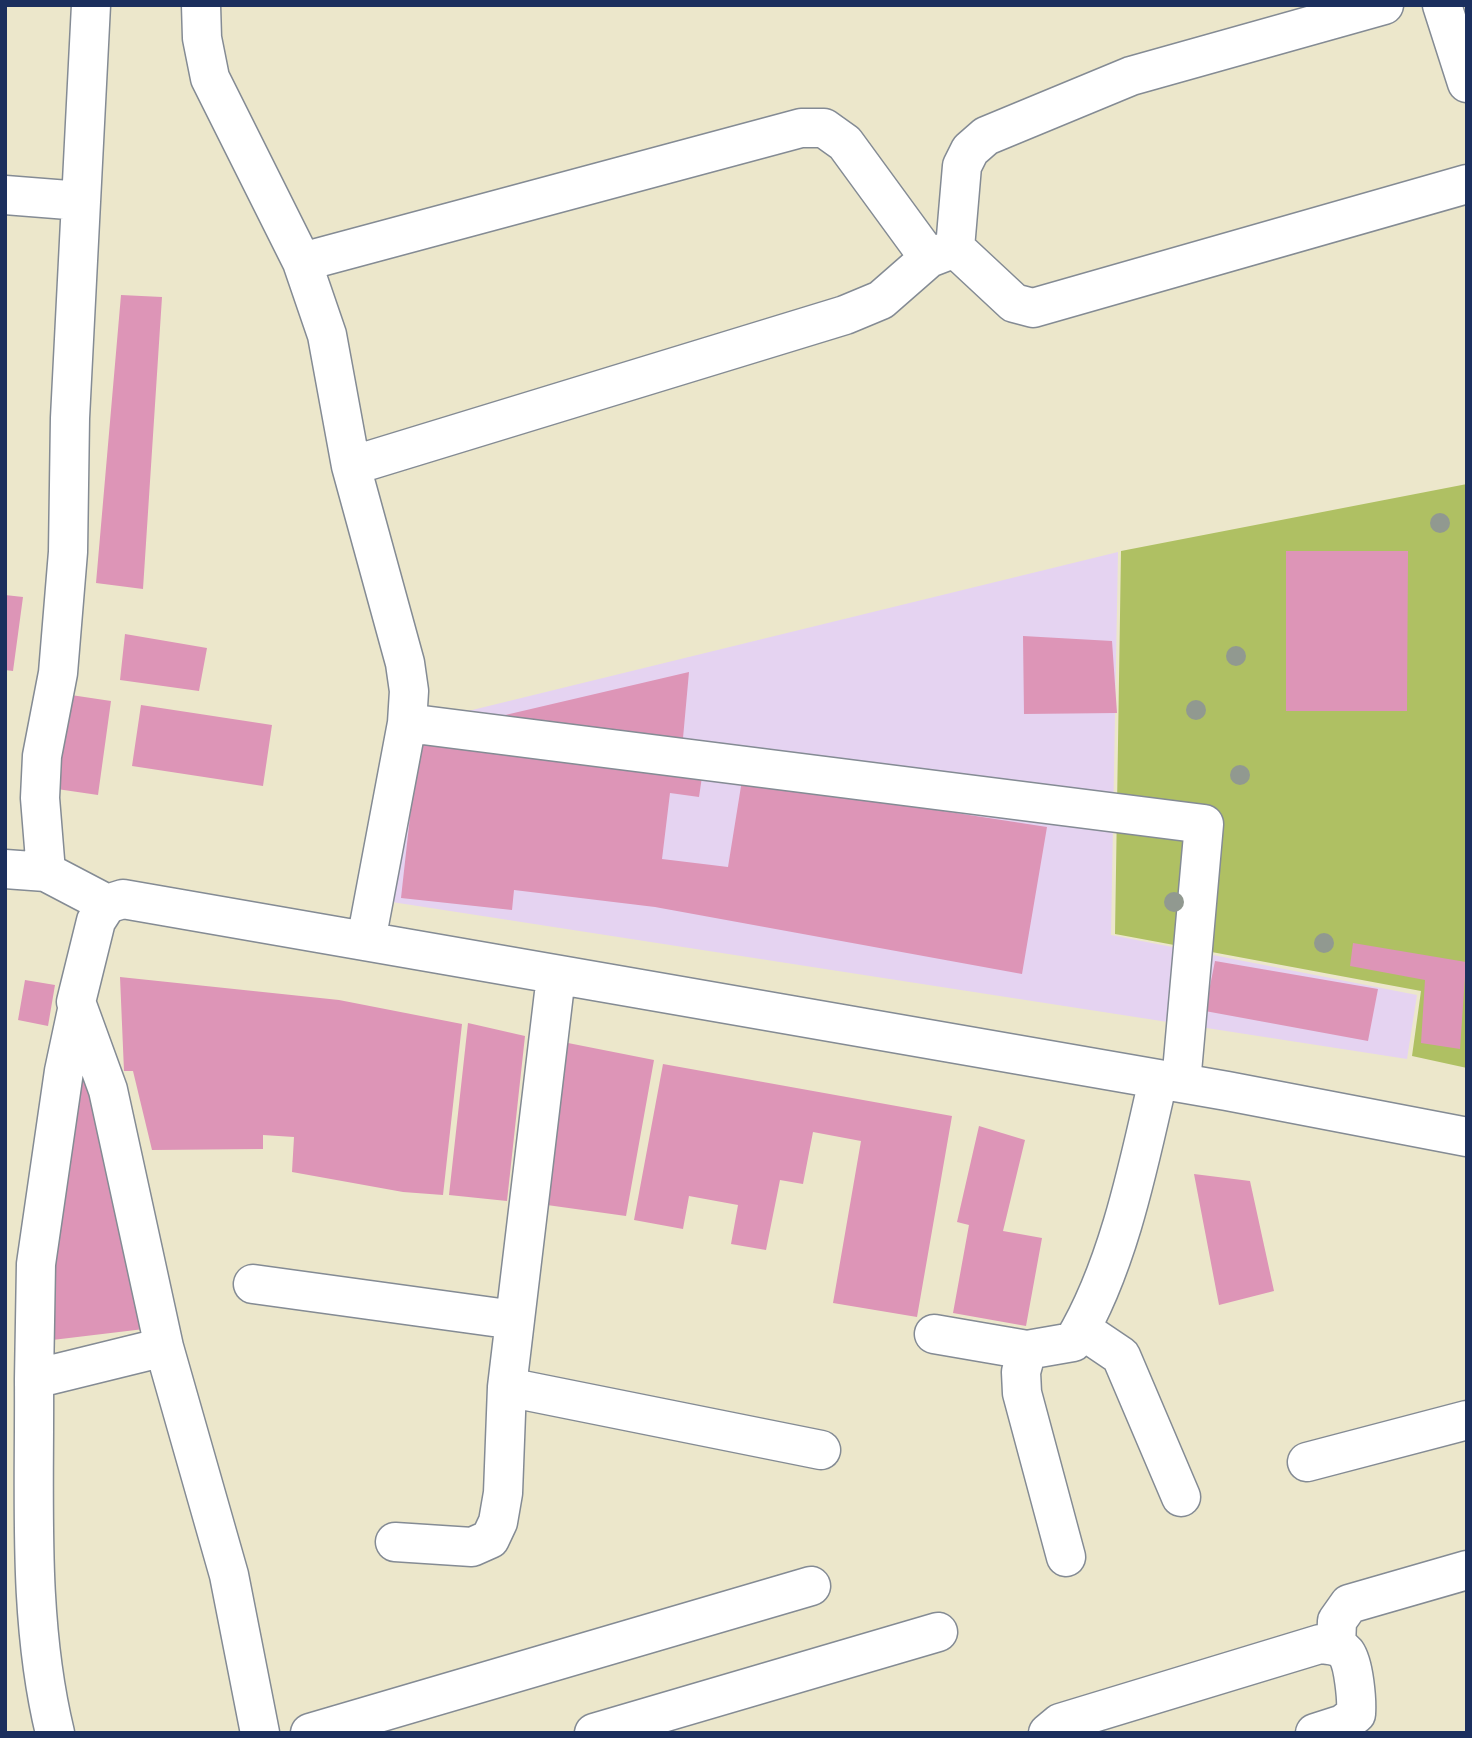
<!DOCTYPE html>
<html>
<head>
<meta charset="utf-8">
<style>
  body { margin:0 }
  #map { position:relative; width:1472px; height:1738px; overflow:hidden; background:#ece7cb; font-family:"Playpen Sans",sans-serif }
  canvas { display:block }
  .frame { position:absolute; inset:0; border:7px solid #1b2f5e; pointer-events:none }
</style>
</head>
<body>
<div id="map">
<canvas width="1472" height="1738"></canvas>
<div class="frame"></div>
</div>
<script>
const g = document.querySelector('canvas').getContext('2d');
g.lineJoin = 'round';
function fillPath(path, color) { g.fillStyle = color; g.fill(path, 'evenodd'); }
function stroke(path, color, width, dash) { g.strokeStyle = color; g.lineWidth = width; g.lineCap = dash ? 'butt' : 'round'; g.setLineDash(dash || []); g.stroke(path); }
fillPath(new Path2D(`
  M1118 552 1111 935 1417 995 1407 1059 392 902 415 724Z`), '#e5d3f1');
fillPath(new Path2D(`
  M1467 484V1068L1412 1056 1421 991 1115 934 1121 551Z`), '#afc063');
fillPath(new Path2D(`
  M121 295 162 297 143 589 96 583Z
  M1286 551H1408L1407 711H1286Z
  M5 595 23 597 13 671 5 670Z
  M125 634 207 648 199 691 120 680Z
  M1023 636 1112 641 1117 713 1024 714Z
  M689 672 683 738 503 721 501 716Z
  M71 695 111 701 98 795 57 789Z
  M141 705 272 725 263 786 132 766Z
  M419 735 703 770 699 797 670 793 662 859 728 867 742 780 1047 827 1022 974 655 907 514 890 512 910 401 898Z
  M1353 943 1466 962 1460 1049 1421 1043 1425 980 1350 966Z
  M1215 961 1378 989 1368 1041 1205 1011Z
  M120 977 339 1000 462 1024 443 1195 403 1192 292 1172 294 1137 263 1135V1149L152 1150 133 1071H124Z
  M25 980 55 985 48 1026 18 1020Z
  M468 1023 525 1036 507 1201 449 1195Z
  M568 1043 654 1060 626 1216 547 1205Z
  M663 1064 952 1116 917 1317 833 1303 861 1141 813 1132 803 1184 780 1180 766 1250 731 1244 738 1205 689 1196 683 1229 634 1220Z
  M76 1069 92 1089 144 1329 44 1341 52 1245 66 1191Z
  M979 1126 1025 1140 1003 1231 1042 1238 1026 1326 953 1313 969 1225 957 1222Z
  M1194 1174 1250 1181 1274 1291 1219 1305Z`), '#dd95b7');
const minor = new Path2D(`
  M201 5 202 38 210 78 302 262 327 335 351 466 405 663 409 691 407 723 366 941
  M1442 5 1467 83
  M5 195 81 201
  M955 248 962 166 970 150 986 136 1131 76 1384 5
  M302 262 801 128H824L845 143 929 258
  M351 466 845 315 881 300 929 258 955 248 1014 303 1033 308 1467 184
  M407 723 1204 824 1181 1083
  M5 869 46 872 107 904
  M46 872 40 798 42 756 58 673 68 552 70 418 91 5
  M77 1010 64 1071 36 1264 34 1379 164 1347
  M253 1284 515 1320
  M1081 1329 1121 1356 1181 1497
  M934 1334 1027 1350 1073 1342C1118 1268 1139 1164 1158 1080
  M1027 1350 1021 1372 1022 1393 1066 1557
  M34 1379C35 1496 27 1618 55 1733
  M507 1387 821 1450
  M1307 1462 1467 1420
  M395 1542 472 1547 490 1539 498 1522 503 1493 507 1387 556 976
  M1336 1646 1337 1621 1349 1604 1467 1570
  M260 1733 229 1575 164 1347 108 1090 76 1002 96 921 107 904 123 899 1227 1091 1467 1137
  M310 1733 811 1586
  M594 1733 938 1632
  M1048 1733 1060 1723 1320 1644C1329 1645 1339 1645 1346 1653 1354 1664 1357 1700 1356 1714L1343 1724 1315 1733`);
stroke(minor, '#848b94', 41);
stroke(minor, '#fff', 38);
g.fillStyle = '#919990';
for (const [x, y] of [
  [1440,523],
  [1236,656],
  [1196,710],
  [1240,775],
  [1174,902],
  [1324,943]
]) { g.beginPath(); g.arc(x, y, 10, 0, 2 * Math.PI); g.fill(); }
</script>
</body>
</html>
